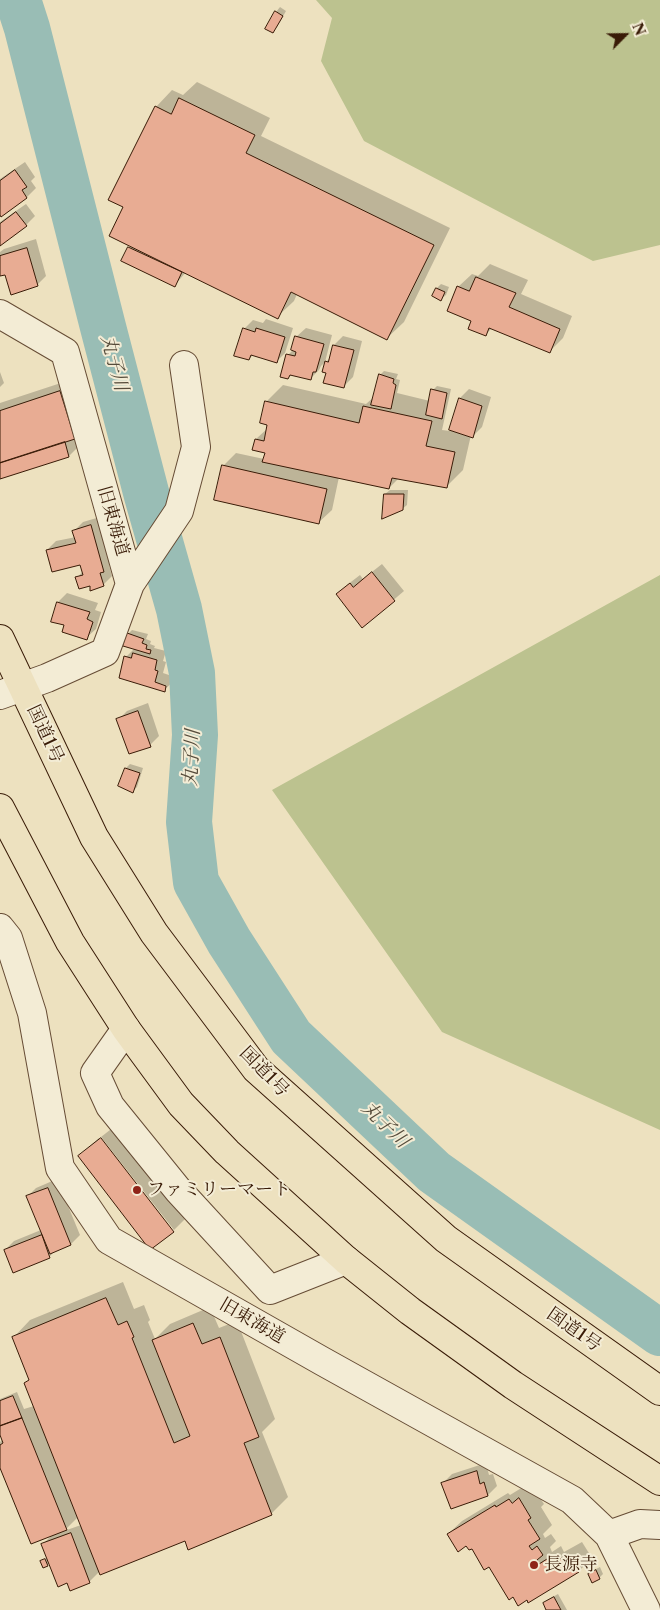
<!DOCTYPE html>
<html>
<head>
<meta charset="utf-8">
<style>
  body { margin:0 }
  #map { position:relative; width:660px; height:1610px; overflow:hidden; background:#ede1bf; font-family:"Libre Caslon Text",serif }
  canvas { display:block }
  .north { position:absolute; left:600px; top:10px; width:50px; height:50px; -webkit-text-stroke:4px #f3ecd5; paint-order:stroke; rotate:67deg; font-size:14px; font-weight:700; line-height:20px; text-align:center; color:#391b07 }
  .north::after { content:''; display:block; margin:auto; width:18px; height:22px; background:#391b07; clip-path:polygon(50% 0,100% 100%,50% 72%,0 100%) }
</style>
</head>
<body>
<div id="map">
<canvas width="660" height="1610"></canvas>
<div class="north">N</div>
</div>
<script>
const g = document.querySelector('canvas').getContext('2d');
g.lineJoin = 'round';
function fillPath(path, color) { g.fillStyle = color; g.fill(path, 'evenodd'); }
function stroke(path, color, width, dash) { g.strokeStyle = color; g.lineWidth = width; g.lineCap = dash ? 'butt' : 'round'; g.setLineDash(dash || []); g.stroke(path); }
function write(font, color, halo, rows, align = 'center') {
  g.font = font + ' "Libre Caslon Text","Noto Serif JP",serif'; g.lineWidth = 4; g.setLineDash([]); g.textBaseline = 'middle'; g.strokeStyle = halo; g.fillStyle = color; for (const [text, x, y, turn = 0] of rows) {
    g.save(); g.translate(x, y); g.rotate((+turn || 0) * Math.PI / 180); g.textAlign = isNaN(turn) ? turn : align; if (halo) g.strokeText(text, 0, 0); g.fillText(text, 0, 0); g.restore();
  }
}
fillPath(new Path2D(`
  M316 0H660V245L593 261 364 141 321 61 332 18Z
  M660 575V1130L442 1032 272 790Z`), '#bcc28f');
fillPath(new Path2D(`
  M280 7 286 11 277 27 272 32 276 12Z
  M197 82 270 118 261 136 450 228 404 322 387 338 297 294 294 301 277 317 186 272 175 285 123 261 131 246 125 206 156 107 172 90 183 95Z
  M25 162 35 177 31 181 36 188 27 197 2 216 0 213V179Z
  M26 204 35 216 26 225 0 245V222Z
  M36 239 46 276 37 285 6 273 0 275V252L4 249Z
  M490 264 528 280 521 294 572 316 563 338 550 351 492 328 485 335 473 320 458 287 472 274 478 276Z
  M441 284 449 287 446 295 441 299 434 296 437 288Z
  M266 319 293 328 285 353 276 362 254 354 249 359 244 329 253 320 263 323Z
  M306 328 332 335 325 362 321 366 319 370 310 379 292 374 288 378V355L293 350 296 337Z
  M343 336 362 341 353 377 344 386 328 372 326 362 331 357 334 345Z
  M384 371 398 374 396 379 400 380 397 393 430 401 433 390 437 386 451 389 442 430 450 431 460 398 469 389 491 397 482 427 473 436 471 435 463 470 446 487 399 478 389 488 339 477 332 510 318 523 223 466 236 453 264 459 266 452 256 439 268 428 269 424 262 422 267 401 283 385 366 404 375 396 380 375Z
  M0 372 4 383 0 387Z
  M73 379 78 447 69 456 0 478V403Z
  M390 490H408L407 505 402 509 385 494Z
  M100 517 113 562 109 565 112 576 103 585H91L77 578 83 571 81 564 47 550 56 541 76 537 74 531 83 522Z
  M382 564 404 591 363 626 347 585 360 575 363 579Z
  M67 593 98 603 95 610 101 612 96 629 86 638 65 625 52 621 58 602Z
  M132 630 148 634 146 639 151 641 150 644 155 646 154 648 166 651 163 661 166 662 163 673 175 677 174 681 164 690 126 657 135 648 128 634Z
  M148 703 159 736 150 745 118 720 127 711Z
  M130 764 143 768 137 787 133 791 120 786 126 768Z
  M115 1126 186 1218 174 1230 101 1137Z
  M99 1138 172 1231 79 1156Z
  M57 1179 80 1235 71 1244 56 1250 50 1256 14 1271 5 1250 14 1241 41 1230 27 1197 36 1188Z
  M123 1282 134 1309 144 1305 150 1320 148 1322 155 1339 170 1324 210 1307 219 1328 237 1321 275 1419 262 1432 288 1497 271 1514 186 1539 100 1571 89 1582H67L50 1563 47 1565 41 1562 47 1557 43 1544 53 1534 0 1465V1442L3 1439 0 1432V1399L17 1392 24 1409 34 1406 25 1384 30 1379 14 1337 30 1320ZM78 1517 81 1525 64 1531Z
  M486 1463 489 1475 493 1474 497 1486 488 1495 452 1508 443 1483 452 1474Z
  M532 1486 544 1504 541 1507 552 1525 543 1534 545 1538 551 1534 556 1541 550 1547 552 1552 561 1546 564 1552 582 1542 592 1558 579 1571 527 1599 489 1565 472 1547 448 1534 462 1521 508 1493 510 1495 523 1487 525 1490Z
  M600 1567 603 1574 599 1578 589 1574 594 1570Z
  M558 1594 567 1610H548L544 1603 549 1599Z`), '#0003');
stroke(new Path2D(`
  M18 0 27 28 103 327 147 496 179 609 192 673 195 735 189 822 196 882 229 941 291 1037 434 1172 660 1333`), '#99bdb5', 46);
const building = new Path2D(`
  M275 11 283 16 273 33 265 29Z
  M179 98 255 135 246 153 434 245 387 340 291 292 278 319 109 236 123 207 108 200 155 106 171 114Z
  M15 170 27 187 22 190 27 198 1 217 0 215V181Z
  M16 212 27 226 0 246V224Z
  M128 247 182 272 175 287 121 261Z
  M27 248 38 286 11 295 5 275 0 276V256Z
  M476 277 516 293 509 307 560 329 550 353 489 328 486 336 468 329 471 321 447 311 457 286 469 291Z
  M436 288 445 292 441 301 432 296Z
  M243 328 255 332 256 328 285 337 277 363 251 355 249 360 234 356Z
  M295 336 324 344 316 372H313L311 380 290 375 288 379 280 377 286 354 295 356 296 352 291 350Z
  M333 345 354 350 344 388 323 383 326 373 322 372 325 361 328 362Z
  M379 374 394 379 393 383 396 385 391 409 371 405Z
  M431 389 447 393 442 419 426 415Z
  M60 391 75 439 0 463V411Z
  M459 398 482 406 473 438 449 430Z
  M265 401 359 423 363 406 432 421 426 446 455 452 447 488 392 478 389 489 262 462 265 453 252 450 255 439 264 441 267 425 260 423Z
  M65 442 69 457 0 479V463Z
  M222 465 327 489 319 524 214 500Z
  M384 494H404L403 510 382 519Z
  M91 525 104 572 100 573 104 586 90 591V586L79 589 75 577 83 575 80 565 52 572 46 550 76 543 72 531Z
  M372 572 395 601 362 628 336 594 350 583 353 587Z
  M57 602 90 612 87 619 93 622 87 640 62 632 64 625 51 622Z
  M127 633 144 639 142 643 147 645 146 649 151 650 150 654 123 646Z
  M133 653 157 660 155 670 158 671 155 682 166 686 165 692 119 678 124 656 131 658Z
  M138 711 151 747 129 754 116 719Z
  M125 768 140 773 133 793 118 786Z
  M101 1138 174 1232 150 1250 78 1156Z
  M48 1188 71 1245 50 1254 26 1196Z
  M42 1235 50 1258 13 1273 4 1250Z
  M106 1298 118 1325 127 1321 134 1337 132 1338 174 1443 190 1436 152 1340 193 1323 202 1344 220 1337 259 1437 244 1443 272 1515 188 1550 185 1541 100 1575 24 1383 29 1380 12 1337Z
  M13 1396 22 1418 0 1426V1401Z
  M22 1418 67 1530 31 1544 0 1468V1445L3 1443 0 1435V1426Z
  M477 1471 480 1484 484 1482 488 1496 451 1509 441 1483Z
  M519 1498 531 1518 528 1520 540 1539 529 1546 532 1550 537 1546 543 1555 537 1560 539 1564 547 1559 551 1565 568 1554 579 1572 528 1603 527 1600 518 1606 513 1597 509 1600 489 1567 484 1570 472 1549 469 1550 466 1546 458 1552 447 1534 495 1505 496 1507 509 1499 512 1503Z
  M71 1533 90 1583 70 1591 67 1583 58 1587 41 1544Z
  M45 1559 48 1566 43 1568 40 1561Z
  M596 1570 600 1579 592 1583 588 1574Z
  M554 1597 561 1610H546L543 1603Z`);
fillPath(building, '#e8ac93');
stroke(building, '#391b07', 1);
const minor = new Path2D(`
  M0 314 65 352 130 584 105 652 47 678 0 695
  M130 584 179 511 196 447 184 365
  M0 928 8 938 32 1013 60 1168 109 1240 322 1361 572 1500 609 1535 646 1610
  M126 1029 95 1073 110 1106 178 1190 270 1290 346 1260
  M609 1535 640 1524 660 1525`);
const highway = new Path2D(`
  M0 639 94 837 154 933 256 1069 446 1239 660 1391
  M0 808 70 942 126 1029 181 1104 227 1152 346 1260 410 1311 513 1385 660 1481`);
stroke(minor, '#664c35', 30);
stroke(highway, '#391b07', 30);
stroke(minor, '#f3ecd5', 28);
stroke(highway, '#ede1bf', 28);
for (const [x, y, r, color] of [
  [137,1190,5,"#8f2418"],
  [534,1565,5,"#8f2418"]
]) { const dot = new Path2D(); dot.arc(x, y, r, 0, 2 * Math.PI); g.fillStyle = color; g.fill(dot); stroke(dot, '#f3ecd5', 2); }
write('18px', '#391b07', '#f3ecd5', [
  ["旧東海道",113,521,74],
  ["国道1号",45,734,65],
  ["国道1号",264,1072,46],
  ["旧東海道",252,1321,30],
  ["国道1号",574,1330,35]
]);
write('18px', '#391b07', '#f3ecd5', [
  ["ファミリーマート",147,1190],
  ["長源寺",544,1565]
], 'left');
write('italic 19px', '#564c3b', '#f3ecd5', [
  ["丸子川",114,363,75],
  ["丸子川",192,758,-87],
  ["丸子川",385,1125,44]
]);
</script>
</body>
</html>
